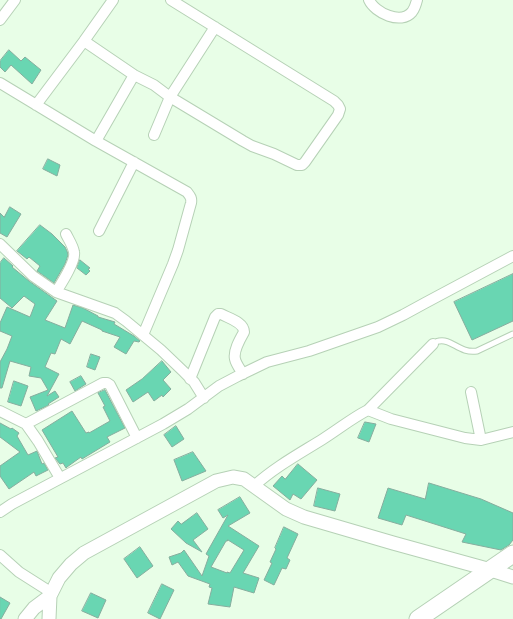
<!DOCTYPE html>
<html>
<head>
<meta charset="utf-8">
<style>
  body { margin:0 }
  canvas { display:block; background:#e8fee7 }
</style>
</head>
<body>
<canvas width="513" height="619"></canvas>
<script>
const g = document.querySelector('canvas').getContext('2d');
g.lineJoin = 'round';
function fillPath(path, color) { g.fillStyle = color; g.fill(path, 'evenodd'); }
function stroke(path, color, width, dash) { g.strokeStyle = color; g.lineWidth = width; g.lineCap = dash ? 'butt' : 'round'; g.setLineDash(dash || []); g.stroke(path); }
const building = new Path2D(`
  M9 50 21 61 25 57 41 70 32 84 11 65 5 72 0 67V61Z
  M48 159 60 165 57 176 43 169Z
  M10 207 21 214 7 237 0 233V213L4 217Z
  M40 225 52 234 65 247 67 251 68 255 65 264 54 283 37 271 40 266 29 257 27 259 17 251Z
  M4 258 13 266 12 267 29 281 57 301 45 320 65 328 73 305 83 308 98 316V317L115 322 114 324 134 336 140 341 139 342 134 341 126 354 114 347 120 337 102 331V330L82 321 70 344 61 339 55 354 51 353 45 367 59 374 47 396 55 391 59 397 48 404 49 405 36 411 30 397 48 390 41 378 29 376 31 367 10 361 2 388H0V362L7 349 12 336 0 331V323L7 307 30 317 35 304 24 296 12 308 0 298V263Z
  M80 260 90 268 88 269 90 271 86 275 77 268Z
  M513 274V321L472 340 454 302Z
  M91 354 100 357 95 370 87 367Z
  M162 361 171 372 163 380 171 389 163 397 162 395 154 401 148 392 133 402 126 390 142 379Z
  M81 376 86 384 75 391 70 382Z
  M14 381 28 386 21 406 8 402Z
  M105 390 125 428 107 437 110 442 82 459 81 457 67 467 66 468 63 463 60 464 55 458 58 457 42 430 72 411 86 433 89 432V433L110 421 103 407 105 406 98 393Z
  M365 422 376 424 369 442 358 438Z
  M0 423 11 429 12 428 19 433 17 436 28 455 37 451 42 464 44 463 48 470 36 476 34 472 9 489 0 476V466L20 452 0 437Z
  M176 426 184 439 172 447 164 435Z
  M193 452 206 471 182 481 174 460Z
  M298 464 317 480 301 499 293 494 290 500 273 486 282 476 285 479Z
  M429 483 481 499 513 513V540L509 545 501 550 462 542 466 534 406 515 402 525 378 518 388 488 425 499Z
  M318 488 340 494 335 511 314 506Z
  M240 497 250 513 228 526 259 546 243 573 259 578 254 593 234 587 230 607 208 604 212 588 209 587 210 584 188 576 178 562 172 565 169 557 181 553 184 550 202 576 209 556 206 554 228 515 223 518 218 510ZM228 540 244 550 230 573 227 572V573L211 567 226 541H227Z
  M197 513 208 529 193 540 202 552 186 543 171 529 178 521 181 524Z
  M284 527 298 534 287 558 290 560 286 569 282 568 274 585 264 580 272 563 270 562 276 549 275 548Z
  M140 547 153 566 137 578 124 559Z
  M162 584 174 590 160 619 148 613Z
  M91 593 106 600 98 618 82 611Z
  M0 597 10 603 1 619H0Z`);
fillPath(building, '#69d6b2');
stroke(building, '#86ad9e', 1);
const service = new Path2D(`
  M433 344C435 343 437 341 439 341 451 338 460 354 477 351L513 334`);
const minor = new Path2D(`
  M369 0C375 13 401 25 412 12 415 8 416 4 417 0
  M0 20 15 0
  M84 41 134 75 154 85 170 97 243 141 252 146 274 154 297 165H302L305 162 338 115 340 109 338 105 334 101 171 0
  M0 83 96 141 187 192C190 196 192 198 191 203L178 250 173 264 143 335
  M36 105 84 41 113 0
  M154 135 170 97 215 27
  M96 141 134 75
  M99 231 134 162
  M0 244 33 276 56 292 115 313 126 321 161 350 184 372 194 382 204 398
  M56 292C61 284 76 261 74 252 73 246 69 240 66 234
  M190 379 215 317 218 314H221C228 318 244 322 244 332 240 339 233 351 235 359 236 364 240 369 243 374
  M471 392 481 440
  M368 410 433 344
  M0 411 26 424 38 441 60 478
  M26 424 103 383H107L110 385 137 438
  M254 486C275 467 299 454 323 439 339 429 352 418 368 410L391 419 465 438 481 440 513 432
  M0 512 12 504 163 424 188 409 219 386 238 376 267 362 309 351 378 327 403 315 425 303 513 256
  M0 555 19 572 52 593`);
const tertiary = new Path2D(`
  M25 619 34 608 50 596
  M49 619 50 596 59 578 71 564 84 553 216 481 233 477 244 479 286 509 304 517 393 543 491 570 513 577`);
const trunk = new Path2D(`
  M418 619 513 554`);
stroke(service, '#b6d1b6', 7);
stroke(minor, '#b6d1b6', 12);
stroke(tertiary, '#b6d1b6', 15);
stroke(trunk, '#b6d1b6', 19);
stroke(service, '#fff', 5);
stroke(minor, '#fff', 10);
stroke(tertiary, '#fff', 13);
stroke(trunk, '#fff', 17);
</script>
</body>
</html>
